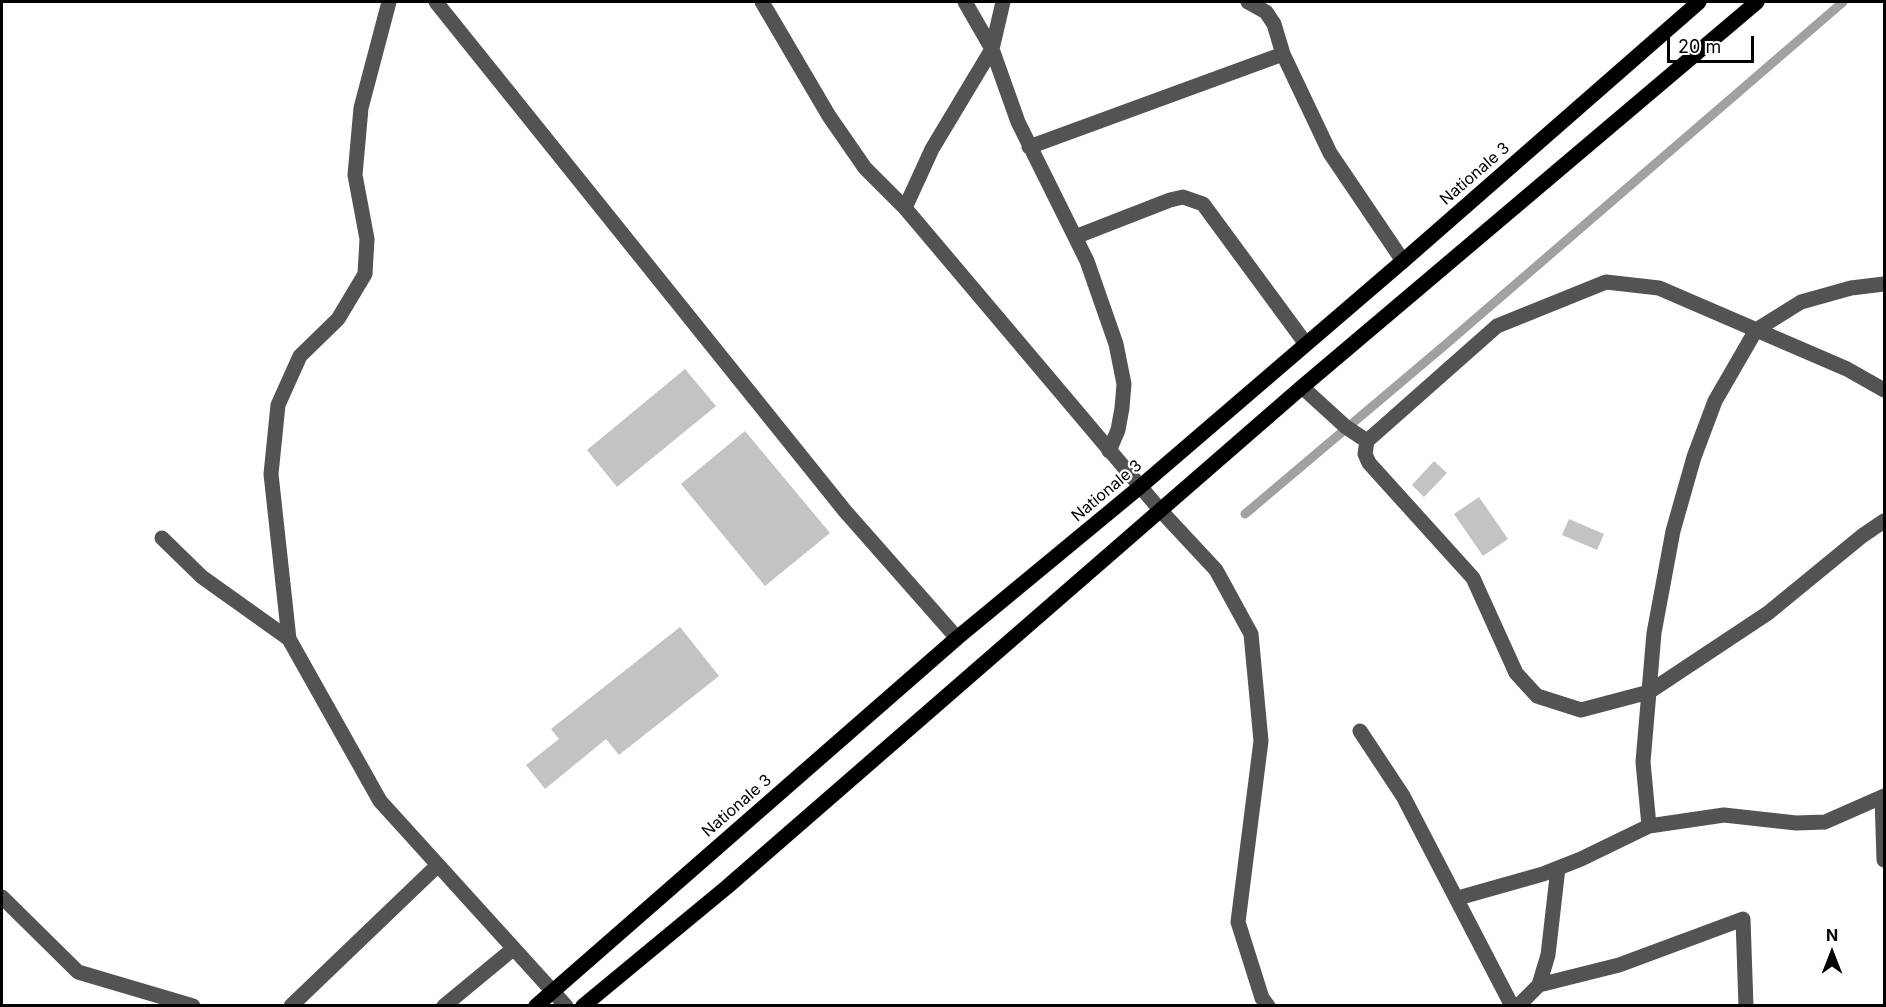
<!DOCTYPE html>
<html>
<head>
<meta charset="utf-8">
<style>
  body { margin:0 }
  #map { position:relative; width:1886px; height:1007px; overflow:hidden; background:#fff; font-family:Inter,sans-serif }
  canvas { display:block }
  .frame { position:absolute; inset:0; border:3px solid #000; pointer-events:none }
  .north { position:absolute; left:1802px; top:923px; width:60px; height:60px; -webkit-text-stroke:4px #fff; paint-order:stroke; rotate:0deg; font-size:16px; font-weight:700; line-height:24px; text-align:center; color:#000 }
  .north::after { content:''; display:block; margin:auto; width:21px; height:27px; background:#000; clip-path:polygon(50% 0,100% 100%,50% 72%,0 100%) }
  .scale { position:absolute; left:1667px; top:36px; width:87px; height:27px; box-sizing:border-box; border:3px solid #000; border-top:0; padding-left:8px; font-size:18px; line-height:21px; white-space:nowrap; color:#000; -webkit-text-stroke:4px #fff; paint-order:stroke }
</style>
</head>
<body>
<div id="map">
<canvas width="1886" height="1007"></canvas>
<div class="frame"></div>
<div class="north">N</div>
<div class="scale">20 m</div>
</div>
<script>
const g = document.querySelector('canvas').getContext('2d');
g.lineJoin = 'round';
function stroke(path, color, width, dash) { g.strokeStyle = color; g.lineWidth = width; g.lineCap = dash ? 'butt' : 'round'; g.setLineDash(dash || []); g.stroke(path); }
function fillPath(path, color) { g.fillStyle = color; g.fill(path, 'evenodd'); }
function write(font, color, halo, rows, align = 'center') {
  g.font = font + ' Inter,sans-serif'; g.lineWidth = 4.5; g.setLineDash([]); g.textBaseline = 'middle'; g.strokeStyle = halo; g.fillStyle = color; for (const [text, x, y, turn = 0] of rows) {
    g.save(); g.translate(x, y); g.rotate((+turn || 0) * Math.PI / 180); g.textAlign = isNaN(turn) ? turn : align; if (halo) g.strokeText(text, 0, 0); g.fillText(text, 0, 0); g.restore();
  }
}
stroke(new Path2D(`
  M1245 514 1445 345 1843 2`), '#a1a1a1', 9);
fillPath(new Path2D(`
  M685 369 716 406 617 487 587 450Z
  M745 431 830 533 765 586 681 484Z
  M1434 461 1447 473 1424 497 1412 485Z
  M1479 497 1508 539 1483 556 1454 514Z
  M1569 519 1604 534 1597 550 1562 535Z
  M680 627 719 676 619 755 606 739 545 789 526 765 559 739 551 729Z`), '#c3c3c3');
const major = new Path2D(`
  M536 1006 957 638 1141 486 1403 261 1699 2
  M583 1006 727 887 1302 387 1757 2`);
stroke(major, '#dbdbdb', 16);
stroke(new Path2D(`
  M389 2 361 108 355 175 367 239 365 274 338 319 300 356 278 405 271 474 289 639 380 801 566 1006
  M436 2 845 511 957 638
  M762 2 829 116 865 168 905 208 1161 511 1216 570 1251 634 1261 741 1238 922 1262 998 1268 1006
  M965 2 992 49 1018 122 1087 261 1116 344 1124 384 1122 408 1118 430 1109 451
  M1248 2 1266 12 1274 24 1283 54 1330 153 1403 261
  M1029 147 1283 54
  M905 208 932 149 992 49 1003 2
  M1075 237 1170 200 1183 197 1203 204 1306 344
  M1302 387 1346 427 1367 441 1497 326 1606 282 1659 288 1847 369 1884 390
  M1367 441 1365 454 1369 463 1473 578 1516 673 1537 696 1581 710 1649 692 1768 613 1862 536 1884 521
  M162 538 202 577 289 639
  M1360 731 1403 796 1512 1006
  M1882 797 1884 860
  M1649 826 1643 762 1654 633 1673 531 1694 457 1715 401 1756 330 1801 302 1851 288 1884 284
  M2 897 78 972 193 1006
  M1458 898 1543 874 1581 859 1649 826 1724 815 1796 823 1825 822 1884 796
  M1539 985 1619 965 1743 919 1746 1006
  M291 1006 438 865
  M444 1006 513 949
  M1518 1006 1539 985 1548 955 1558 868`), '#535353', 15);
stroke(major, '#000', 15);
write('16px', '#000', '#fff', [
  ["Nationale 3",1475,174,-41],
  ["Nationale 3",1107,491,-40],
  ["Nationale 3",737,806,-41]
]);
</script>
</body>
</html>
